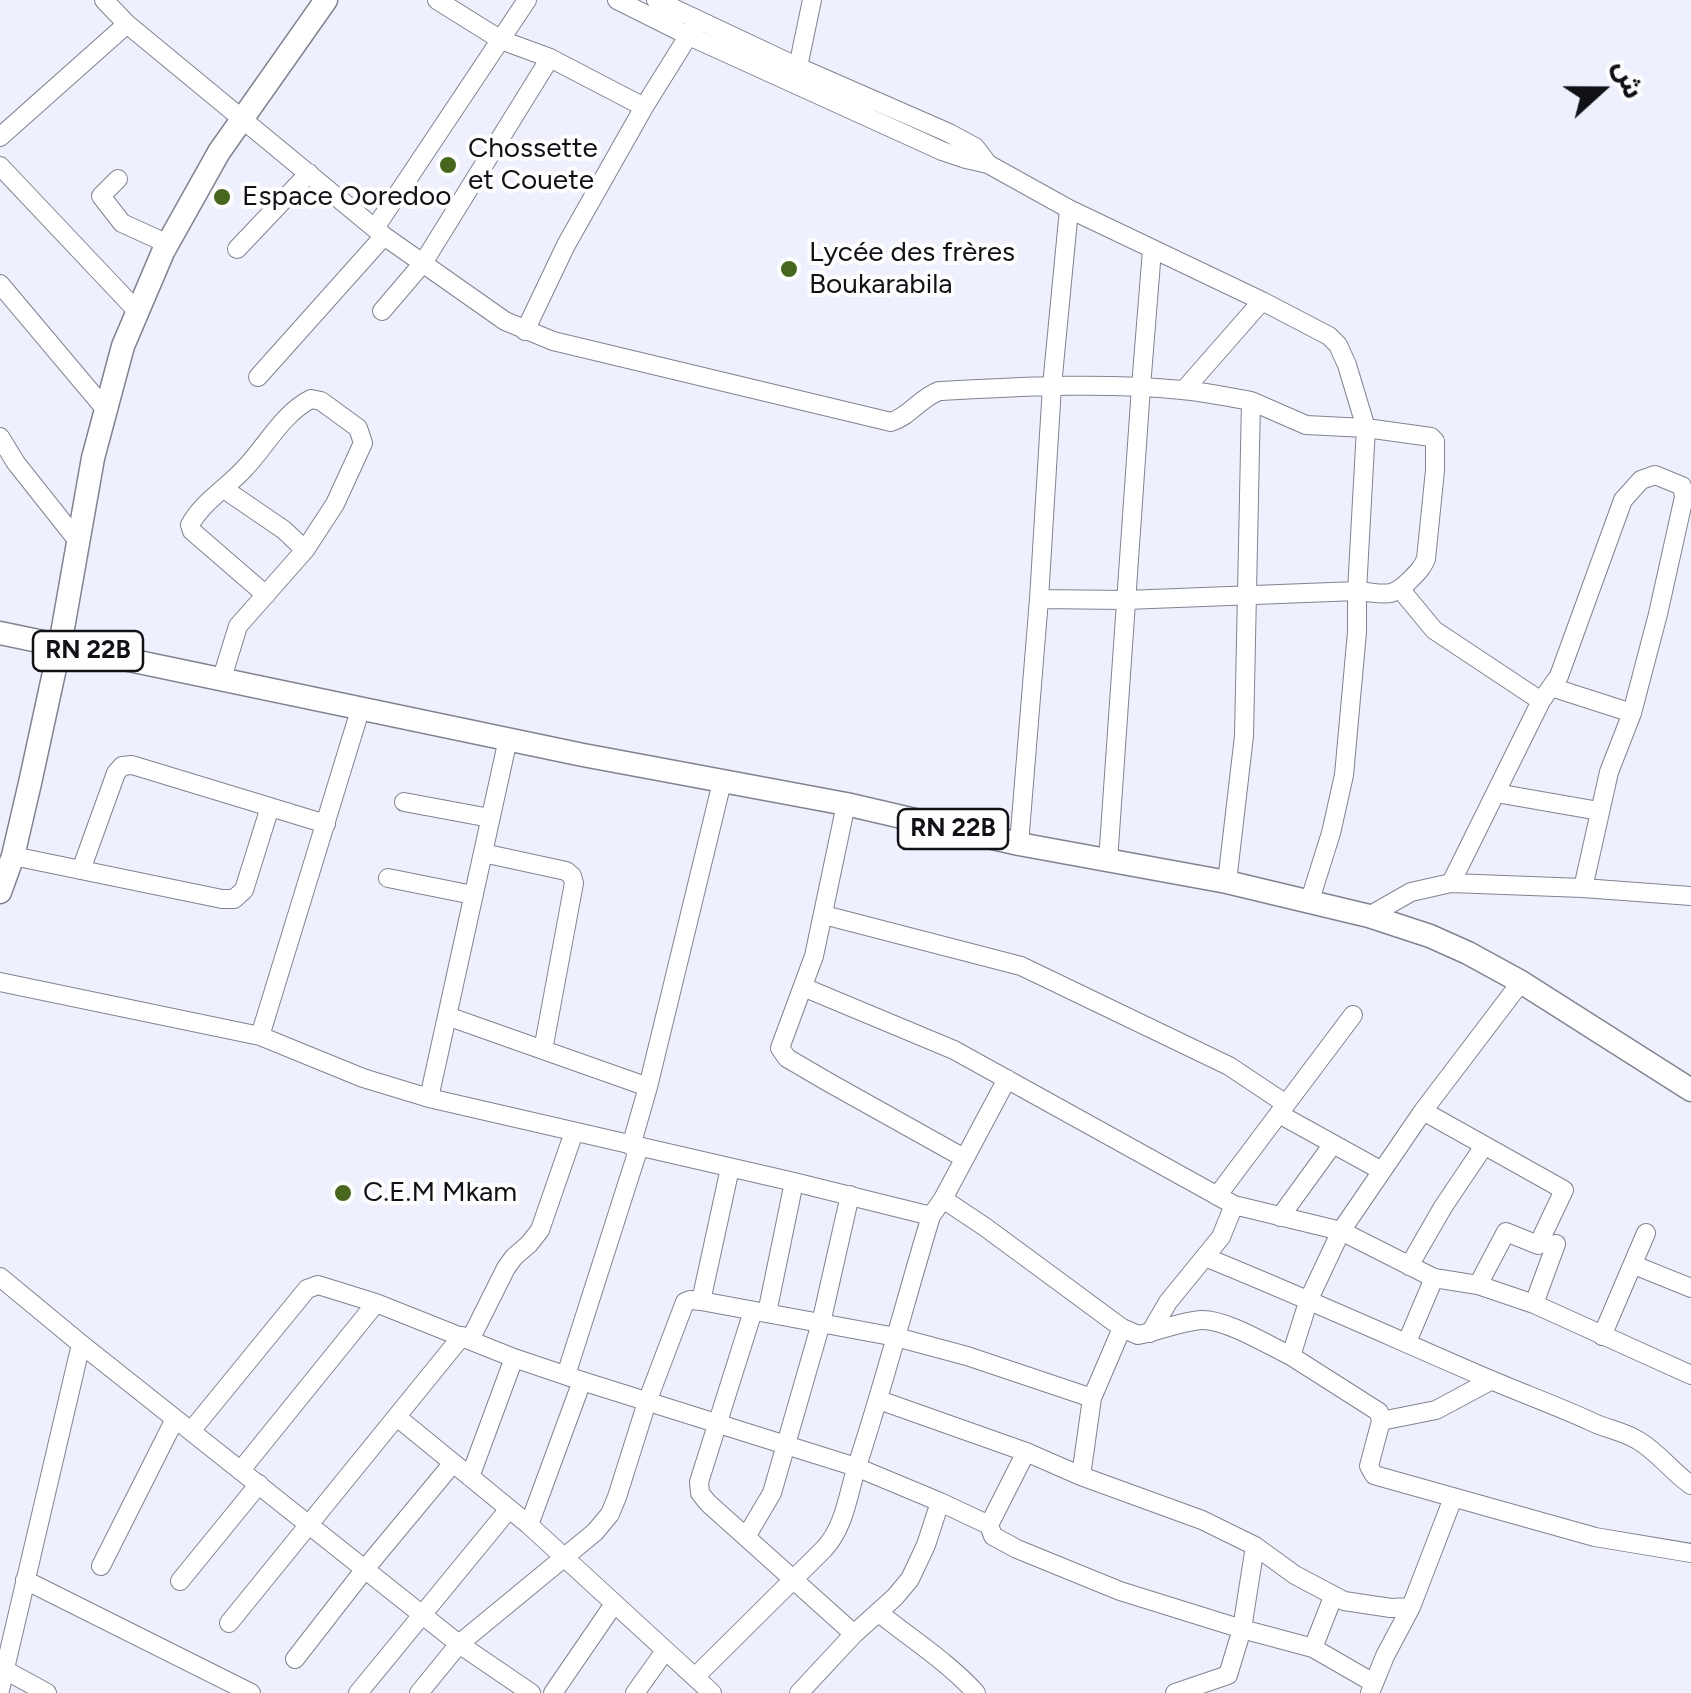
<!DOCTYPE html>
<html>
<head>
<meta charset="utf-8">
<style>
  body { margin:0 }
  #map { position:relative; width:1691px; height:1693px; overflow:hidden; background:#eef0fd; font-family:Figtree,"Noto Sans Arabic",sans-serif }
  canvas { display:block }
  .north { position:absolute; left:1551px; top:40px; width:100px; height:100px; -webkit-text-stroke:8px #fefefe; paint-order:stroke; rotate:69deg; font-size:28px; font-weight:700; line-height:40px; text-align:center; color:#111217 }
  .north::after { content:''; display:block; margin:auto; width:35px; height:45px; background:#111217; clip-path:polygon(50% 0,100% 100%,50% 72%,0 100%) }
</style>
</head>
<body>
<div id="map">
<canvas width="1691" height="1693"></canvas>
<div class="north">ش</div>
</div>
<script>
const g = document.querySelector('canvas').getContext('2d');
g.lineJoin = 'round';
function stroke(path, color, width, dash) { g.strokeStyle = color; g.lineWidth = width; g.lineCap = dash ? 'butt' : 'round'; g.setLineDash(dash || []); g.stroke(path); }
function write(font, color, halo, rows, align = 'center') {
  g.font = font + ' Figtree,sans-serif'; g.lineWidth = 8; g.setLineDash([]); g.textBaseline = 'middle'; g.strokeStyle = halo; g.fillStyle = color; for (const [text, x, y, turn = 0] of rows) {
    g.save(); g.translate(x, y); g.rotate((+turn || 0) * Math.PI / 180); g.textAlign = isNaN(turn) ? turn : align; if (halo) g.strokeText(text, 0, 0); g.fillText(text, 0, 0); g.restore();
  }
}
const minor = new Path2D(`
  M104 0 127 24 384 236 505 321 553 341 891 422C910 416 920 398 939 391 1019 387 1101 382 1182 390 1205 392 1228 397 1251 401L1244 736 1227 882
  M437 0 501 40 550 58 644 107
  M617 0 689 36 942 151 966 159 988 164 1069 209 1262 301 1184 390
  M656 0 798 67 949 133 975 147 988 164
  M793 77 798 67 812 0
  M0 137 127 24
  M0 166 138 312
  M118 179 101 196 122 223 168 244
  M1069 209 1052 386 1039 599 1126 600 1357 591V632L1344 775 1331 833 1309 903
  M375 228 527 0
  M237 249 309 173
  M0 284 106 410
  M382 311 423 263 550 58
  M525 331 566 245 644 107 692 30
  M258 377 384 236
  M1251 401 1306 425 1366 428 1431 437 1435 441V470L1426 559C1422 568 1418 572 1411 579 1391 600 1384 593 1357 591L1366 428 1347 365 1338 345 1329 336 1262 301
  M0 437 16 463 77 540
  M224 489 284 530 305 550
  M1401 590 1434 630 1541 701
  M222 678 238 626 305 550 335 504 363 443 358 428 321 401 311 399C283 413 266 446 245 468 228 487 202 502 190 525L192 531 266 595
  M1551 687 1632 713
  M1496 793 1599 811
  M404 802 490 818
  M846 804 814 956 780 1048 787 1058 828 1082 964 1158
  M1019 844 1039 599
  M483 853 566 871 572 876 574 883 543 1050
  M13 856 222 899H234L244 890 270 807
  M1108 861 1141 387 1152 250
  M81 870 116 773 122 766 132 765 326 824
  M388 878 473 895
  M1451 883 1583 888 1691 896
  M824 915 1021 966 1229 1066 1286 1104
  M1369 916 1411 892 1451 883 1541 701 1559 676 1623 500 1641 480 1655 475 1682 486 1684 497 1658 614 1632 713 1609 772 1583 888
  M0 982 260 1036 363 1078 429 1098 794 1182 931 1216
  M1521 982 1423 1111 1341 1231 1309 1299 1291 1356 1379 1412 1381 1421 1369 1466 1374 1475 1595 1537 1691 1553
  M803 987 954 1050 1234 1205 1341 1231 1434 1278 1478 1285 1534 1304 1691 1375
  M447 1016 648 1087
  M260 1036 361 707
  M429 1098 508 739
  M1423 1111 1564 1190 1538 1245 1506 1232 1478 1285
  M1279 1114 1382 1171
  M631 1146 648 1087 722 782
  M1217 1196 1353 1015
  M943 1199 985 1227 1122 1328 1138 1335C1159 1331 1179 1322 1201 1320 1226 1319 1268 1345 1291 1356
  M1280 1217 1333 1144
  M1205 1257C1301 1296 1396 1339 1491 1380 1524 1394 1557 1406 1590 1421 1605 1429 1624 1431 1639 1441 1659 1453 1672 1472 1691 1485
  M1634 1265 1691 1288
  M1409 1266 1443 1207 1484 1146
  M0 1277 81 1344 459 1644 531 1693
  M701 1301 730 1168
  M1534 1304 1556 1244
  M753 1311 699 1482 700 1493 708 1503 854 1634
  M767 1313 794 1182
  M1150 1333 1168 1302 1221 1237 1234 1205
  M1602 1336 1646 1233
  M470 1340 506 1268 514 1257 529 1244 540 1230 574 1132
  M1407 1342 1434 1278
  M566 1375 639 1147
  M879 1400 1026 1452 1081 1476 1202 1520 1255 1546 1295 1575 1344 1601 1391 1608 1411 1607 1453 1498
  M397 1417 529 1525 712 1693
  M1381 1421 1436 1410 1492 1380
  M191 1431 307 1289 318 1285 376 1303 514 1358 582 1381 856 1467 940 1502 989 1525 1026 1452
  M241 1470 376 1303
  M1081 1476 1092 1398 1122 1328
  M470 1477 514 1358
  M529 1525 582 1381
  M989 1525 993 1536 1017 1549 1120 1591 1242 1629 1313 1648 1372 1682
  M746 1537 772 1493 821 1323 850 1195
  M101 1566 175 1419
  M25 1580 251 1693
  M180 1581 259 1484
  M878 1612C911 1639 947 1661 976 1693
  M229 1623 462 1336
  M1313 1648 1333 1597
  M295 1659 365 1569 453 1463
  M5 1670 47 1693
  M695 1677 824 1549C846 1525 848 1492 858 1463 885 1381 906 1298 931 1216L943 1199 1007 1079
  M0 1690 81 1344
  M358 1693 509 1509
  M419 1693 459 1644 595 1532 610 1514 617 1497 647 1402 685 1302 690 1300 701 1301 896 1337 967 1356 1092 1398
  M553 1693 614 1604
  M635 1693 665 1651
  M799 1693 854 1634 895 1597 910 1579 926 1545 940 1502
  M1175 1693 1228 1675 1242 1629 1255 1546
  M1370 1693 1385 1656 1411 1607`);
const major = new Path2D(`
  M0 633 583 755 846 804 1019 844 1227 882 1369 916 1430 936 1468 953 1521 982 1691 1090
  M0 892 13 856 30 783 60 645 93 458 123 346 163 252 219 152 326 0`);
stroke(minor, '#818391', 20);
stroke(major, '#818391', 25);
stroke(minor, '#fff', 18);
stroke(major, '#fff', 22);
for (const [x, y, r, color] of [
  [448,165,10,"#46671d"],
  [222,197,10,"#46671d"],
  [789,269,10,"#46671d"],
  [343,1193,10,"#46671d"]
]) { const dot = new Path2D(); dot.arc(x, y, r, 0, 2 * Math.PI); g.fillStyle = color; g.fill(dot); stroke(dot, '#fefefe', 4); }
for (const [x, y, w] of [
  [88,651,110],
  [953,829,110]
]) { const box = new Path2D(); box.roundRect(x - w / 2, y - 20, w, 40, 8); g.fillStyle = '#fefefe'; g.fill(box); stroke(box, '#111217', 2.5); }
write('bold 25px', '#111217', null, [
  ["RN 22B",88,651],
  ["RN 22B",953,829]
]);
write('28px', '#111217', '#fefefe', [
  ["Chossette",468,149],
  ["et Couete",468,181],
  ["Espace Ooredoo",242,197],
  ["Lycée des frères",809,253],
  ["Boukarabila",809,285],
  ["C.E.M Mkam",363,1193]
], 'left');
</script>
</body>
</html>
